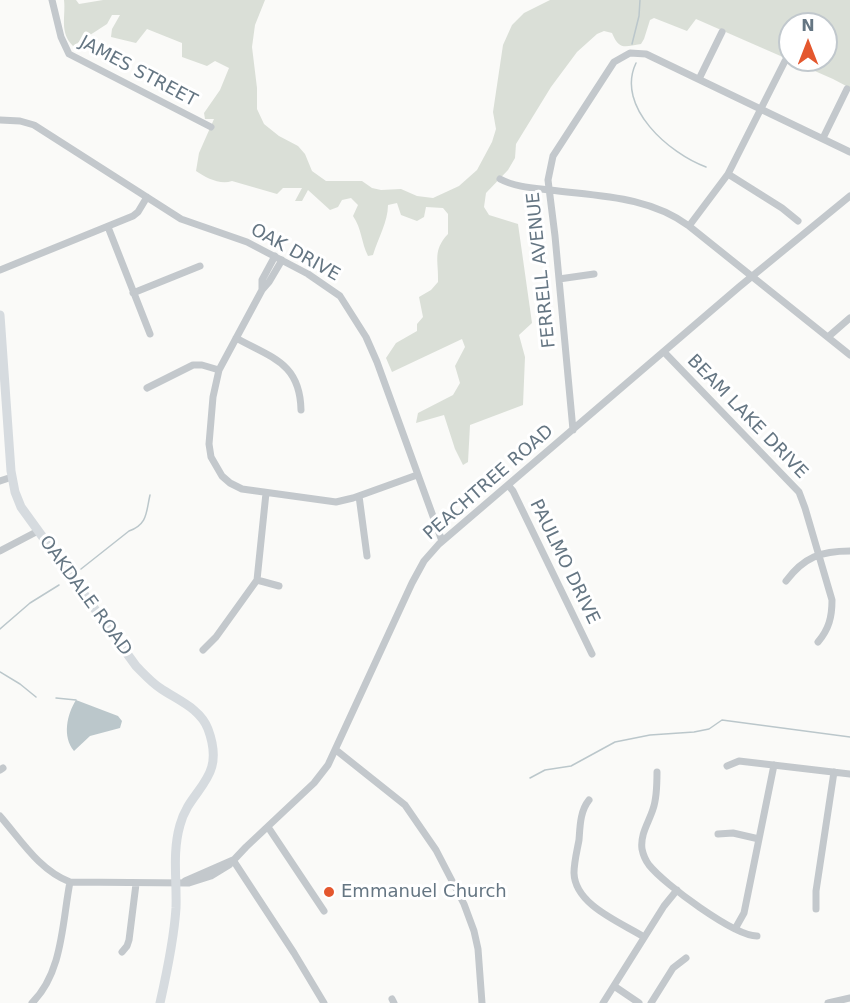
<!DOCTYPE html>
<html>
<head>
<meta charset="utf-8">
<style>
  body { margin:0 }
  #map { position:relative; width:850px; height:1003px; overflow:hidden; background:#fafaf8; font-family:"DejaVu Sans",sans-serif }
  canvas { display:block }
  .north { position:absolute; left:778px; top:12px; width:60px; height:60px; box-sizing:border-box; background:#fff; border:2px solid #c1c8cd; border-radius:50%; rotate:0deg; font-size:16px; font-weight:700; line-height:24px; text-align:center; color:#657683 }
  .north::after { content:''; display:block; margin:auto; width:21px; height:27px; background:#e4572e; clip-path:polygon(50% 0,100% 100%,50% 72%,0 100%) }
</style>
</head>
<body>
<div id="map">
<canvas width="850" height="1003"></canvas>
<div class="north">N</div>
</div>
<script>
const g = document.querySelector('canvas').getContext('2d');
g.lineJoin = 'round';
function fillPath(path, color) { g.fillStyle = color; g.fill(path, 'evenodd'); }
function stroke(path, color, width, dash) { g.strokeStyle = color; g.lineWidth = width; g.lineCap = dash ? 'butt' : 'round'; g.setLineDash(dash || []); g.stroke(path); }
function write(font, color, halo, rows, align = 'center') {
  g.font = font + ' "DejaVu Sans",sans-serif'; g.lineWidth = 6; g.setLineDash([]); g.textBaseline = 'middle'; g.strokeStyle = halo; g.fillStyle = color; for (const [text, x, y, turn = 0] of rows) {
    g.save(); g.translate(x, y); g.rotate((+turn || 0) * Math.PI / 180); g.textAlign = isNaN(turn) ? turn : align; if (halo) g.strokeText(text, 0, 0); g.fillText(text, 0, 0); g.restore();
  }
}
fillPath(new Path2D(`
  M64 0H76L79 4 103 0H265L255 25 252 47 257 88V109L264 124 279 136 298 146 305 154 312 171 326 181H362L372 188 381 190 401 189 417 196 433 198 459 186 477 170 492 142 496 129 493 112 503 45 512 25 524 13 550 0H850V88L833 79 696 19 687 31 654 18 650 20 644 39 641 44C624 47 619 50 612 33L604 31 597 34 577 52 551 87 516 144 515 158 508 170 486 193 484 207 489 215 518 224 532 323 519 335 525 357 523 405 470 425 468 462 463 465 455 449 444 415 416 423 418 413 453 395 460 383 455 366 465 347 462 339 392 372 386 358 396 343 417 331V324L423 317 419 297 431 290 438 282C439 261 432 251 448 234V214L443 208 426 207 424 217 417 221 401 215 397 203 388 205C388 222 378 238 373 255L368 256C361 242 362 229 353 216L358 205 351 198 342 200 338 207 330 210 308 190 302 201H295L302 188H283L277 194 232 181C220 185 206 178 196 171L199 153 214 119H205L204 113 220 90 229 68 215 61 207 66 182 57V43L147 29 136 43 111 37 112 29 120 15H112L107 24 73 46C59 32 66 16 64 0ZM790 24H826V60H790Z`), '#dadfd7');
fillPath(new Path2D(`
  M76 700 118 716 122 721 120 728 90 736 74 751C62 737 67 714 76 700Z`), '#bbc7cb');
stroke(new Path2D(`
  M632 44 639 16 640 0
  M636 63C615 107 670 154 706 167
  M81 569 129 531C148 524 146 512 150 495
  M0 629 30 603 59 585
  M0 672 20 684 36 697
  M56 698 76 700
  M530 778 545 770 571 766 615 742 650 735 694 732 709 729 722 720 850 737`), '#bbc7cb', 1.5);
stroke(new Path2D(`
  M52 0 61 37 69 54 211 127
  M699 79 722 32
  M0 120 20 121 34 125 181 219 247 242 308 274 340 296 366 337 377 362 442 541
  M823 138 847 89
  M728 174 782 208 798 221
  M500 179C515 187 533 188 550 190 598 196 649 196 689 226L850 355
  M689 226 728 174 785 61
  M108 227 150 334
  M275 256 262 280V290L269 282 282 260
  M0 270 133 216 138 212 147 197
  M559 279 594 274
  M262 290 219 370 213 397 209 444 211 457 222 476 230 483 242 489 336 502 353 498 417 475
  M133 293 200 266
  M828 337 850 318
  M236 338C272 358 300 363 301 410
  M664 352 799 492 805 508 832 600C832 617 829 629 818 642
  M147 388 193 365H202L219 370
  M573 430 555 236 548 180 553 156 614 62 630 53 646 54 850 152
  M0 481 12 477
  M508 485 513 491 592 654
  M359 496 367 556
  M0 551 38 531
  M257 580 279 586
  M786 581C804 557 821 551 850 551
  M203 650 216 637 257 580 266 493
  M336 750 405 805 436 850 464 904 474 931 478 949 482 1003
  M727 766 739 761 850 774
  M0 770 3 768
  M657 772C657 783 657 798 653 809 649 822 640 834 642 849 643 854 646 861 649 865 664 884 734 936 757 936
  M589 800C580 811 580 827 579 840 577 851 574 862 574 873 575 905 620 922 644 937
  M0 816C21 840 39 870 70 882L189 883 211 876 229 865 246 847 314 783 328 765 412 583 424 561 439 544 739 287 850 196
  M268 827 324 911
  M718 834 733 833 759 839
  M233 860 294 953 324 1003
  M185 881 233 860
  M816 909V891L834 772
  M735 929 744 913 774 765
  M122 952 127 946 129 940 136 884
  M614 986 639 1003
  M392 999 394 1003
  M32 1003C63 972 62 923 70 882
  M603 1003 664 906 677 890
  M651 1003 673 968 686 958
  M828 1003 850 998`), '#c3c8cc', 7);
stroke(new Path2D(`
  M0 315 11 471 15 492 21 507 136 666C144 674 151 682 160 688 177 700 200 708 208 729 227 780 190 787 180 825 172 853 177 880 176 908 174 939 167 972 160 1003`), '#d6dbdf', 9);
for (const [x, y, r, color] of [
  [329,892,6,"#e4572e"]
]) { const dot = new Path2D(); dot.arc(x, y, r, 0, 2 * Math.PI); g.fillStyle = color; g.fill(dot); stroke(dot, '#fff', 2); }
write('18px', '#657683', '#fff', [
  ["JAMES STREET",138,72,28],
  ["OAK DRIVE",295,253,29],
  ["FERRELL AVENUE",542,270,-96],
  ["BEAM LAKE DRIVE",747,417,46],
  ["PEACHTREE ROAD",489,483,-41],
  ["PAULMO DRIVE",564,562,64],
  ["OAKDALE ROAD",85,596,54]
]);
write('18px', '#657683', '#fff', [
  ["Emmanuel Church",341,892]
], 'left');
</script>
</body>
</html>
